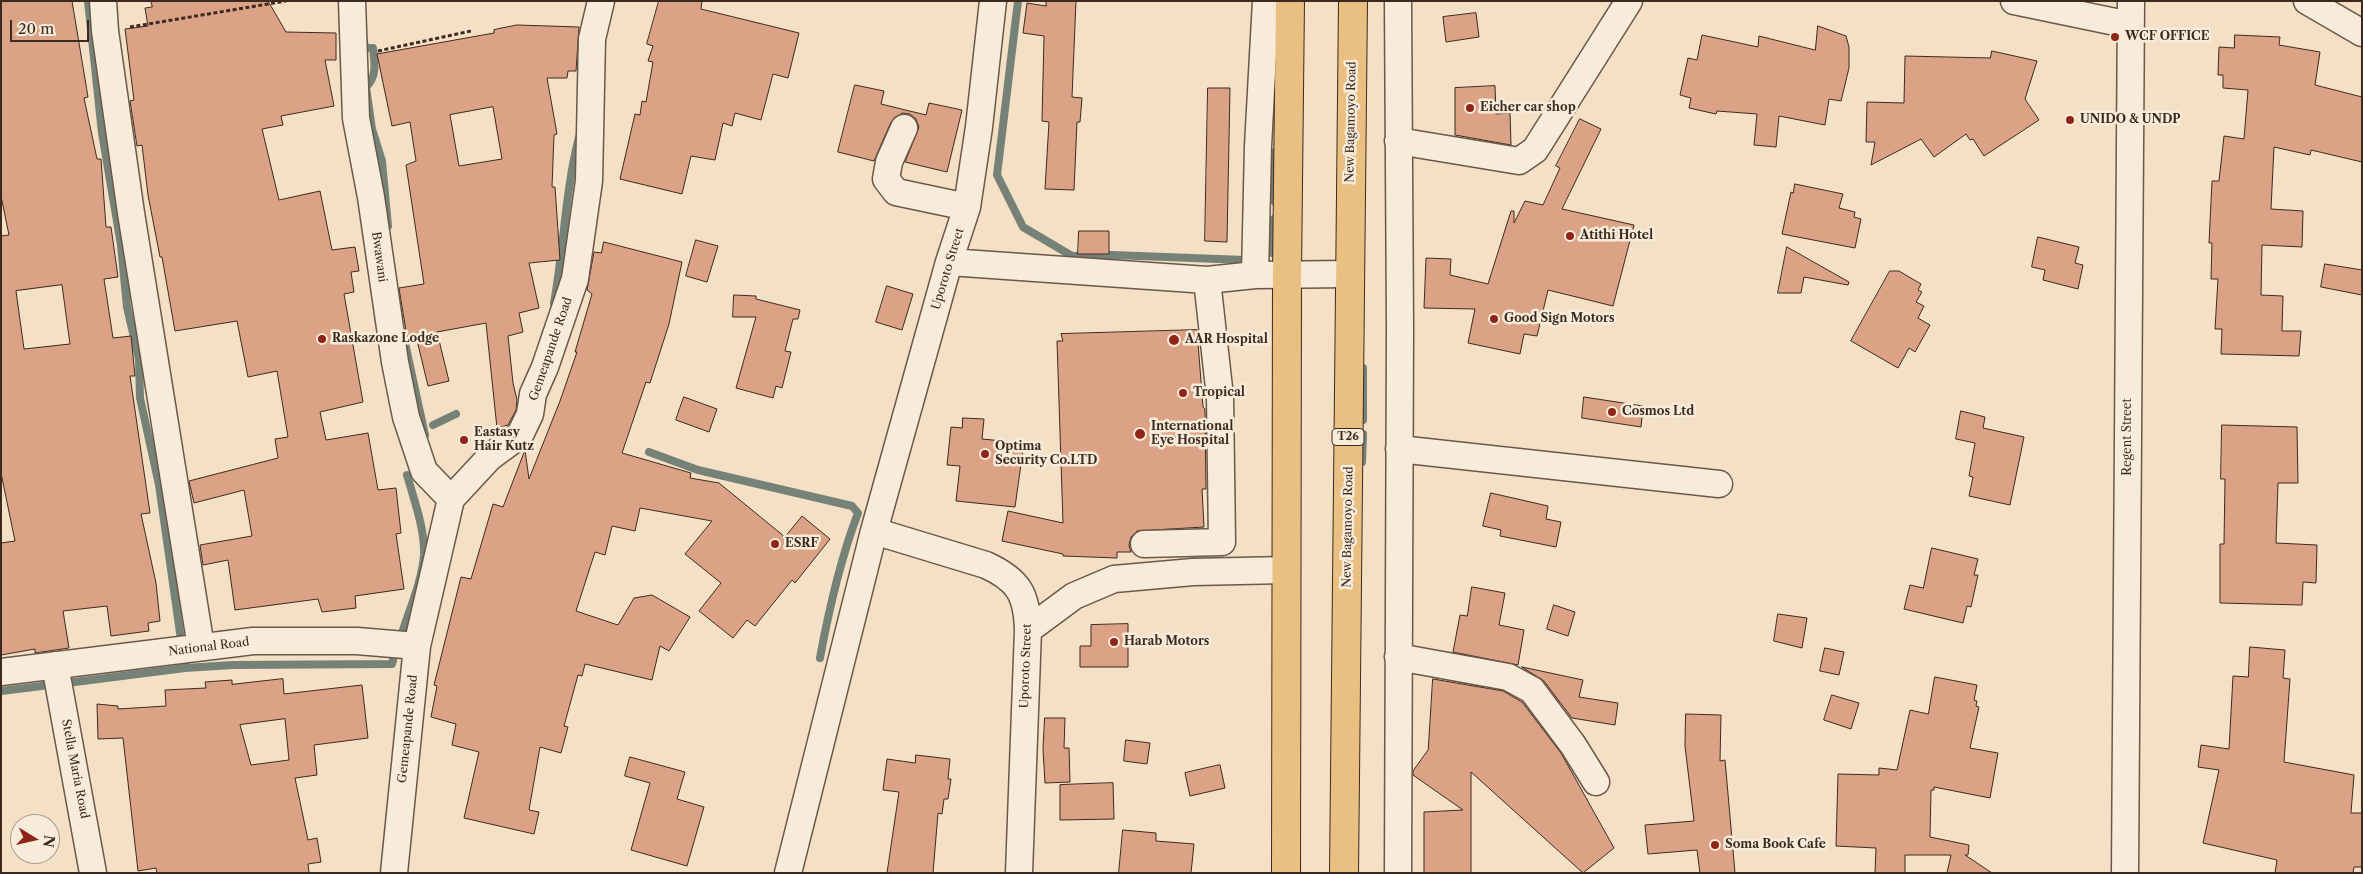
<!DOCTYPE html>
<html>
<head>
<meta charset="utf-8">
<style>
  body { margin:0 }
  #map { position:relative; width:2363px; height:874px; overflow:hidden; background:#f3e0c5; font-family:"Libre Caslon Text",serif }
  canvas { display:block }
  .frame { position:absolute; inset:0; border:2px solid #3c2a20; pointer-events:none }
  .north { position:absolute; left:10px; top:814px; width:50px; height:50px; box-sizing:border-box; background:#f7ebd9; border:1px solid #ac9e8f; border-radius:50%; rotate:99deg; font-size:14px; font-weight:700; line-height:20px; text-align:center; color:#3c2a20 }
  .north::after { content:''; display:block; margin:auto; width:18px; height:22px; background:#8f2418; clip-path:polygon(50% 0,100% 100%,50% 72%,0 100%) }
  .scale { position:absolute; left:10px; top:20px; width:79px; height:22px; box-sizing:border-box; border:2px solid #3c2a20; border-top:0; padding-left:6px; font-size:15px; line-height:18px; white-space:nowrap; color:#3c2a20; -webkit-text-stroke:4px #f7ebd9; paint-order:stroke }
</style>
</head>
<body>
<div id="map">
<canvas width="2363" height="874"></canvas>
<div class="frame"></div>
<div class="north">N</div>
<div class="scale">20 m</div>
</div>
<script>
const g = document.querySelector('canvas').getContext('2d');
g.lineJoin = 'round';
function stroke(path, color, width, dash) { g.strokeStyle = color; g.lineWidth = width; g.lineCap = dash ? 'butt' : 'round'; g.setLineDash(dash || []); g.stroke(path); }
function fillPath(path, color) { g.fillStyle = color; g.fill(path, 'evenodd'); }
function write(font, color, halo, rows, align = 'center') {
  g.font = font + ' "Libre Caslon Text",serif'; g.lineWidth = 5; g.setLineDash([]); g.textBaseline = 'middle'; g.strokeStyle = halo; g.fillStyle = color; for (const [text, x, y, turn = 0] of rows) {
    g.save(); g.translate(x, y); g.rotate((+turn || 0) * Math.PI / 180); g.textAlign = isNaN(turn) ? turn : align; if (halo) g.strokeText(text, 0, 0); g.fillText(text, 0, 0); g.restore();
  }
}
stroke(new Path2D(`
  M88 1 102 133 121 245 127 307 139 359 140 398 159 485 185 668
  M1018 1 997 175 1023 227 1072 256 1112 255 1245 260
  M364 41 365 48H373C375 63 377 77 366 87L372 129 382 161 388 226
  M1274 201 1275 152
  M1272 253 1274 219
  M554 303C564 248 565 192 579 137
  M405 343 425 435
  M1363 368V420
  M433 425 456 414
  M649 452 698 470 852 506 858 513C840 560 829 609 820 658
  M1362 462 1363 434
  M402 633C410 608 422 581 424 555 425 529 414 500 407 475
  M67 683 185 668 233 665 392 664 393 660
  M1 691 42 686`), '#768277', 8);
const building = new Path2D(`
  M1 1H72L88 97 84 98 97 159H101L106 227H111L118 277 104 279 113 338 131 336 135 376H130L150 513 141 514 156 583 160 621 148 623 149 631 111 636 107 606 63 611 69 648 35 653V649L1 655V543L15 541 1 473V236L9 235 1 196ZM62 285 70 344 24 349 16 291Z
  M151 1H268L286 32 336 33V60H325L334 106 281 116 283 125 262 129 279 200 320 191 332 250 355 247 359 271 351 272 354 292 344 294 363 402 320 412 326 440 368 433 378 490 396 488 401 533 396 534 404 589 355 596 356 608 322 612 318 599 235 610 228 560 203 565 200 545 252 536 244 490 194 503 189 481 278 458 275 439 288 437 277 371 248 377 237 321 175 331 162 257H160L148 195 142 145 137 146 130 101 134 100 125 29 148 26 145 8 152 7Z
  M659 1H702L701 9 799 33 788 78 773 74 761 120 735 113 732 126 723 123 715 160 691 156 682 194 620 179 635 114 640 115 642 101 646 102 653 62 648 61 653 46 647 44Z
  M1046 1H1076L1072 97 1082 98 1080 122H1077L1074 190 1045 189 1049 122 1042 121 1044 36 1023 33 1027 3 1046 6Z
  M1476 13 1479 37 1446 42 1443 17Z
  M517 25 579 27 576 71H568L567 78H547L557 134 554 135 552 187H555L560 260 529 263 539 308 519 313 523 332 508 336 513 383 517 400 516 410 508 425 497 428 486 323 437 332 449 381 428 386 416 336 407 337 399 288 424 284 406 165 416 161 410 122 392 126 377 54 494 33V30ZM493 107 502 159 459 166 450 115Z
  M1818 26 1846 36 1849 47V68L1841 101 1829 99 1825 125 1779 116 1776 147 1754 145 1757 114 1717 111 1716 114 1689 108 1691 98 1680 95 1688 58 1697 60 1702 35 1758 47 1759 36 1815 50Z
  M2235 35 2280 37 2279 45 2320 52 2315 85 2362 97V162L2311 150 2310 155 2274 147 2271 209 2303 211 2302 247 2262 245 2261 295 2283 296 2282 331H2301L2299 356 2221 354 2222 329H2215L2218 279H2211L2212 243H2209L2212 181H2219L2224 136 2244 139 2248 90 2223 88V75H2218L2219 47 2234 48Z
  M1992 51 2037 61 2025 99 2039 120 1984 156 1973 139 1970 140 1966 134 1934 157 1921 139 1871 165 1875 142H1866L1867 102 1904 103 1905 56 1990 58Z
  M855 85 884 91 881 104 926 115 929 103 962 110 947 172 905 162 919 127 916 119 910 114 902 113 891 122 874 161 838 152Z
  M1495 86 1496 114 1510 113 1511 145 1455 135V88Z
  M1208 88H1230L1227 242 1205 241Z
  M1580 119 1601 129 1562 209 1634 225 1613 306 1548 290 1537 336 1524 334 1520 354 1468 343 1475 309 1424 308 1426 258 1451 259 1450 275 1488 284 1511 211H1514V223L1525 201 1543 205 1560 168 1556 166Z
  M1795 184 1843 194 1839 208 1855 212 1854 217 1861 219 1855 248 1782 234 1791 192 1793 193Z
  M1079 231H1109V254H1078Z
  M2038 237 2079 247 2075 263 2083 265 2078 289 2043 280 2045 270 2032 267Z
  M696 240 718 246 707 282 686 276Z
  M604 242 682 262 669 324 650 383 646 382 622 453 691 473 690 478 719 483 785 537 802 516 830 539 795 583 792 580 755 626 747 620 733 638 699 611 721 583 685 554 712 521 640 508 635 531 612 526 605 555 595 552 576 611 618 625 634 598 652 595 690 617 669 651 660 646 652 680 585 664 582 676 578 675 564 726 568 727 561 753 540 747 529 810 539 812 534 834 464 818 479 752 452 745 456 724 431 717 437 686 434 685 461 577 471 579 493 504 503 507 525 450 529 479 560 401 577 352H575L592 294 587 290 594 252 601 253Z
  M1787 247 1849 282 1848 285 1804 277 1801 293H1778Z
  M2325 264 2362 270V295L2321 287Z
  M1890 271H1899L1921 284 1918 290 1922 292 1916 302 1924 306 1918 318 1930 325 1915 352 1909 348 1898 368 1851 341Z
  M887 286 913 294 902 330 876 322Z
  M734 295 756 296V299L800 310 798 319H793L785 351 791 352 782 388 776 386 773 398 736 388 756 317H733Z
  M1197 330 1203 407 1205 409 1206 489H1202L1204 527 1137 531 1131 537 1129 545 1131 552H1117V558L1063 556V554L1002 541 1008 511 1063 523 1057 341H1063L1061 334Z
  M684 397 717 409 709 432 676 420Z
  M1584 397 1643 406 1641 427 1582 418Z
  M1961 411 1985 417 1983 428 2024 437 2010 505 1969 496 1973 477 1969 476 1975 443 1956 439Z
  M963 418 984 419 982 439 1024 443 1015 507 956 501 960 466 947 465 951 427 962 428Z
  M2222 425 2297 427 2298 483H2278L2276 543 2317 545 2316 583 2303 582 2302 605 2220 603V544H2224L2225 479H2221Z
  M1491 493 1548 506 1546 519 1561 522 1556 547 1500 536 1501 530 1483 526Z
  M1932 548 1978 559 1974 575H1978L1971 607 1967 606 1963 623 1904 609 1910 585 1923 588Z
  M1472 587 1505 593 1499 625 1524 630 1518 665 1453 652 1460 615 1467 616Z
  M1554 605 1575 612 1568 636 1547 629Z
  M1778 614 1807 618 1802 648 1774 641Z
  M1128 624V667H1080V646H1091V625Z
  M2250 647 2285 650 2283 678 2290 679 2284 762 2354 775 2351 813H2362V867H2354L2353 873H2275L2277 860 2203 843 2219 770 2198 767 2201 745 2229 749 2233 676 2248 677Z
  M1825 648 1844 652 1839 675 1820 671Z
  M1522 667 1583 680 1579 697 1618 703 1615 725 1572 718 1544 681Z
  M1935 677 1977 685 1974 700 1977 701 1976 706 1979 707 1970 748 1998 753 1990 798 1934 787V790H1931L1930 837 1969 845 1968 855H1965L1992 873H1947L1951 855H1905V873H1875L1876 848 1836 846 1838 774 1879 775V768L1897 770 1910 710 1928 714Z
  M283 679 284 694 362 685 368 738 314 745 317 775 295 778 308 840 317 838 321 862 308 864 309 873H157L156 868 138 871 123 738 98 739 97 704 118 706V709L166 706 165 690 206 688 205 682 232 680V684ZM285 719 289 760 251 765 240 725Z
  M1433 679 1503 691 1522 702 1561 753 1614 848 1583 873 1471 772V873H1424V812L1463 810 1413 775V771L1428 750Z
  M1832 695 1859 703 1851 729 1824 720Z
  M1686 714 1721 715 1720 761 1725 760 1735 873H1700L1697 850 1648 854 1645 825 1694 821 1685 746Z
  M1045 718H1065L1064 748H1069L1070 782 1045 783 1043 749Z
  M1126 740 1150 743 1147 764 1124 761Z
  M916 755 950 759 948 779H951L948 799H944L942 814 938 813 933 873H887L899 792 883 790 887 759 915 763Z
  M630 757 685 772 677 799 704 807 687 866 631 850 650 783 625 776Z
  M1220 765 1225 788 1190 796 1185 773Z
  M1113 783 1114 819 1060 820V785Z
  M1123 830 1156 833V841L1194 844 1191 873H1119Z`);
fillPath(building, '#dba286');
stroke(building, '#3c2a20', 1);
const minor = new Path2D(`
  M103 1 105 31 131 213 201 647
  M352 1 356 118 371 197 395 362 406 417 424 471 451 499
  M2014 1 2130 25
  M2307 1 2362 33
  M904 128 889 162 886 179 896 192 967 207
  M1398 141 1519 161 1535 150 1629 1
  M949 262 1207 280 1255 275 1349 274
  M1255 275 1258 146 1266 1
  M1399 449 1719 484
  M874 531 986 565C1019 580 1027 595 1028 630L1019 873
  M1144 544 1222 542 1220 397 1207 280
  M1028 630 1074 596 1114 579 1193 572 1286 570
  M1398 657 1508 677 1532 690 1573 745 1596 782
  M55 665 93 873
  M1 672 253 641H357L417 646
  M394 873 417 646 451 499 490 457 520 435 530 414 533 394 545 367 575 279 589 181 592 39 601 1
  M788 873 874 531 949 262 967 207 979 127 993 1
  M1398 873 1400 328 1398 1
  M2125 873 2131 1`);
const highway = new Path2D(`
  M1286 873 1287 274 1290 1
  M1344 873 1353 1`);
stroke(minor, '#6a5849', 29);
stroke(highway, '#3c2a20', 30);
stroke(new Path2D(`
  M130 27 286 1
  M378 51 471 31`), '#3c2a20', 3, [4, 2.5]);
stroke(minor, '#f7ebd9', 26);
stroke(highway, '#eac082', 28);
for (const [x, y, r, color] of [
  [2115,37,5,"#8f2418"],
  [1470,108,5,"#8f2418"],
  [2070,120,5,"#8f2418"],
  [1570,236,5,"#8f2418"],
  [1494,319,5,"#8f2418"],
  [322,339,5,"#8f2418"],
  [1174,340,6,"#8f2418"],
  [1183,393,5,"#8f2418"],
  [1612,412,5,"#8f2418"],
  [1140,434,6,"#8f2418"],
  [464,440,5,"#8f2418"],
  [985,454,5,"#8f2418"],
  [775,544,5,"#8f2418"],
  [1114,642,5,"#8f2418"],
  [1715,845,5,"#8f2418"]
]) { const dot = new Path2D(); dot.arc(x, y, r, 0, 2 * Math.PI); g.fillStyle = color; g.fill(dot); stroke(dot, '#f7ebd9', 2); }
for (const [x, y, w] of [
  [1348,437,32]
]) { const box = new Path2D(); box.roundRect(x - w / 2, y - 8.5, w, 17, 4); g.fillStyle = '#f7ebd9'; g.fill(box); stroke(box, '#3c2a20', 1); }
write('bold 11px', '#3c2a20', null, [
  ["T26",1348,437]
]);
write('bold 12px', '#3c2a20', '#f7ebd9', [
  ["WCF OFFICE",2125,37],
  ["Eicher car shop",1480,108],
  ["UNIDO & UNDP",2080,120],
  ["Atithi Hotel",1580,236],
  ["Good Sign Motors",1504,319],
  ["Raskazone Lodge",332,339],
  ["AAR Hospital",1185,340],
  ["Tropical",1193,393],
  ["Cosmos Ltd",1622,412],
  ["International",1151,427],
  ["Eye Hospital",1151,441],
  ["Eastasy",474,433],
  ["Hair Kutz",474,447],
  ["Optima",995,447],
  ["Security Co.LTD",995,461],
  ["ESRF",785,544],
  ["Harab Motors",1124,642],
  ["Soma Book Cafe",1725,845]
], 'left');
write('12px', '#3c2a20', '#f7ebd9', [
  ["New Bagamoyo Road",1351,122,-89],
  ["Bwawani",379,257,82],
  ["Uporoto Street",948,269,-73],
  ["Gemeapande Road",551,349,-71],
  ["Regent Street",2128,437,-90],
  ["New Bagamoyo Road",1348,527,-89],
  ["National Road",209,647,-7],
  ["Uporoto Street",1026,666,-88],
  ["Gemeapande Road",408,729,-84],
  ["Stella Maria Road",75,769,79]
]);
</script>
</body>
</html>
